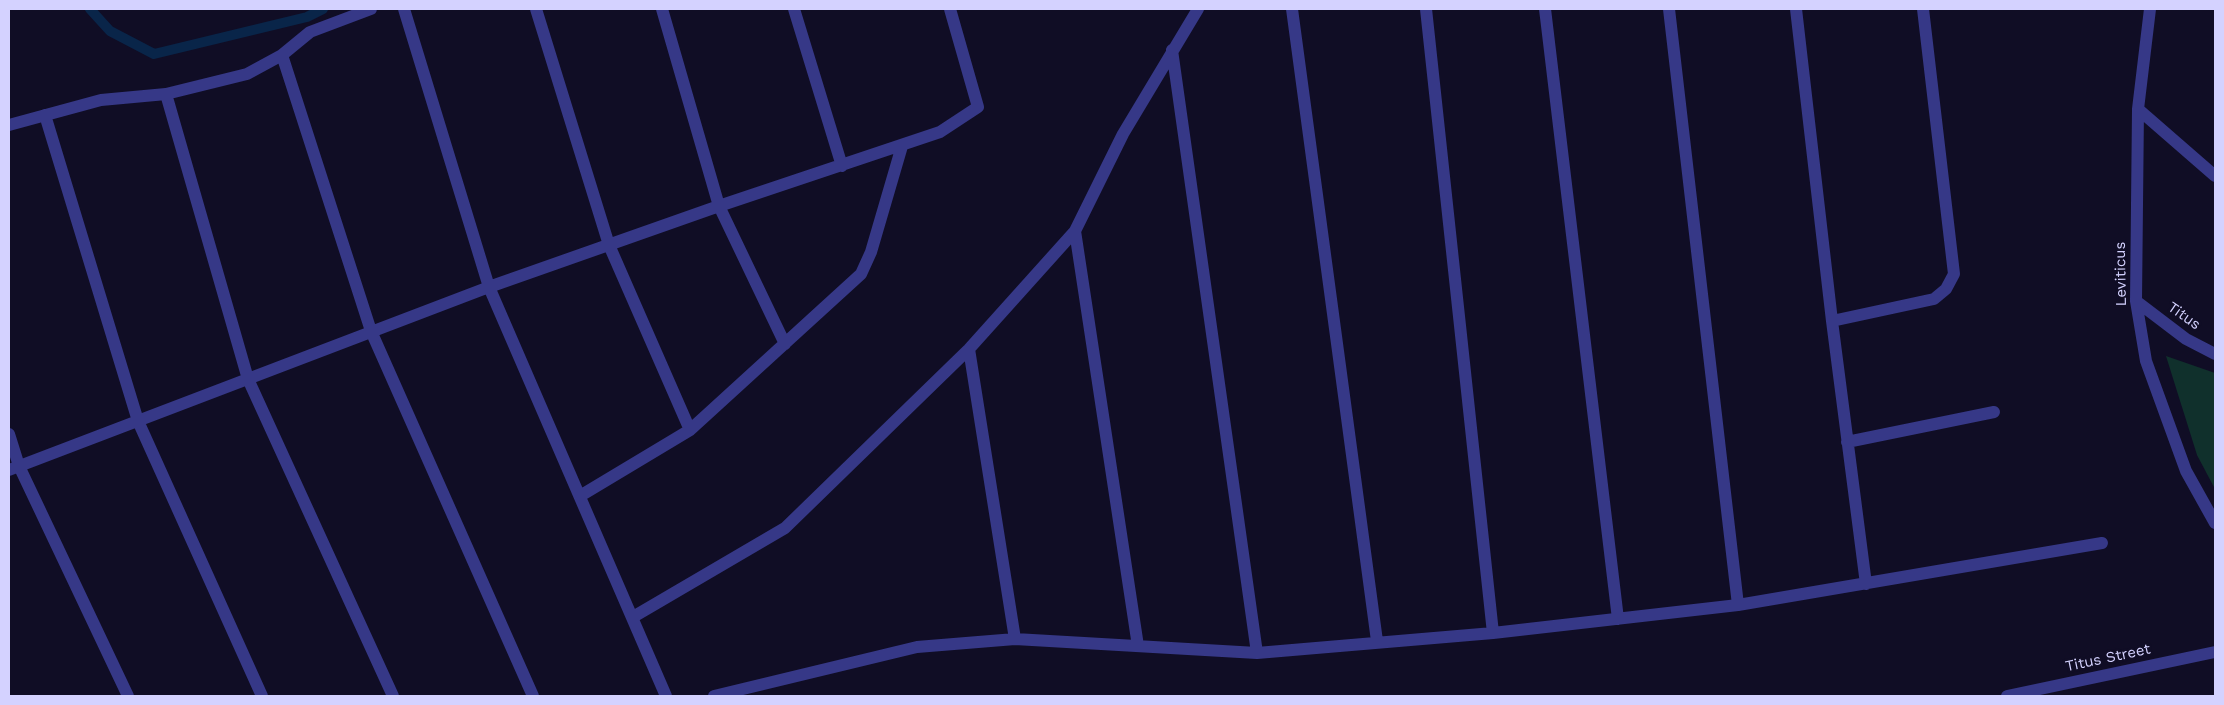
<!DOCTYPE html>
<html>
<head>
<meta charset="utf-8">
<style>
  body { margin:0 }
  #map { position:relative; width:2224px; height:705px; overflow:hidden; background:#100d25; font-family:"Work Sans",sans-serif }
  canvas { display:block }
  .frame { position:absolute; inset:0; border:10px solid #d4d2ff; pointer-events:none }
</style>
</head>
<body>
<div id="map">
<canvas width="2224" height="705"></canvas>
<div class="frame"></div>
</div>
<script>
const g = document.querySelector('canvas').getContext('2d');
g.lineJoin = 'round';
function fillPath(path, color) { g.fillStyle = color; g.fill(path, 'evenodd'); }
function stroke(path, color, width, dash) { g.strokeStyle = color; g.lineWidth = width; g.lineCap = dash ? 'butt' : 'round'; g.setLineDash(dash || []); g.stroke(path); }
function write(font, color, halo, rows, align = 'center') {
  g.font = font + ' "Work Sans",sans-serif'; g.lineWidth = 5; g.setLineDash([]); g.textBaseline = 'middle'; g.strokeStyle = halo; g.fillStyle = color; for (const [text, x, y, turn = 0] of rows) {
    g.save(); g.translate(x, y); g.rotate((+turn || 0) * Math.PI / 180); g.textAlign = isNaN(turn) ? turn : align; if (halo) g.strokeText(text, 0, 0); g.fillText(text, 0, 0); g.restore();
  }
}
fillPath(new Path2D(`
  M2166 356 2215 373V489L2197 455Z`), '#10302c');
stroke(new Path2D(`
  M90 9 110 31 154 54 307 17 323 9`), '#092549', 10);
stroke(new Path2D(`
  M404 9 489 287 666 696
  M536 9 609 245 690 430
  M662 9 719 206 785 344
  M794 9 842 166
  M1292 9 1377 641
  M1426 9 1493 633
  M1545 9 1618 619
  M1669 9 1738 605
  M1796 9 1832 321 1866 584
  M2150 9 2138 109 2136 301 2146 361 2186 471 2215 523
  M1172 50 1257 653
  M282 55 371 331 533 696
  M166 94 248 379 393 696
  M2138 109 2215 176
  M45 115 138 421 262 696
  M9 125 101 100 166 94 247 74 282 55 310 32 371 9
  M1075 231 1138 646
  M2136 301 2186 339 2215 354
  M1832 321 1934 299 1946 289 1954 274 1923 9
  M969 349 1015 639
  M9 434 19 466 128 696
  M1847 442 1994 412
  M9 470 489 287 719 206 940 132 978 107 950 9
  M580 496 690 430 861 274 871 252 902 146
  M633 617 785 528 969 349 1075 231 1123 134 1198 9
  M714 696 917 647 1015 639 1257 653 1493 633 1738 605 2102 543
  M2007 696 2215 652`), '#363887', 12);
write('15px', '#d4d2ff', '#100d25', [
  ["Leviticus",2121,274,-91],
  ["Titus",2184,316,35],
  ["Titus Street",2108,658,-12]
]);
</script>
</body>
</html>
